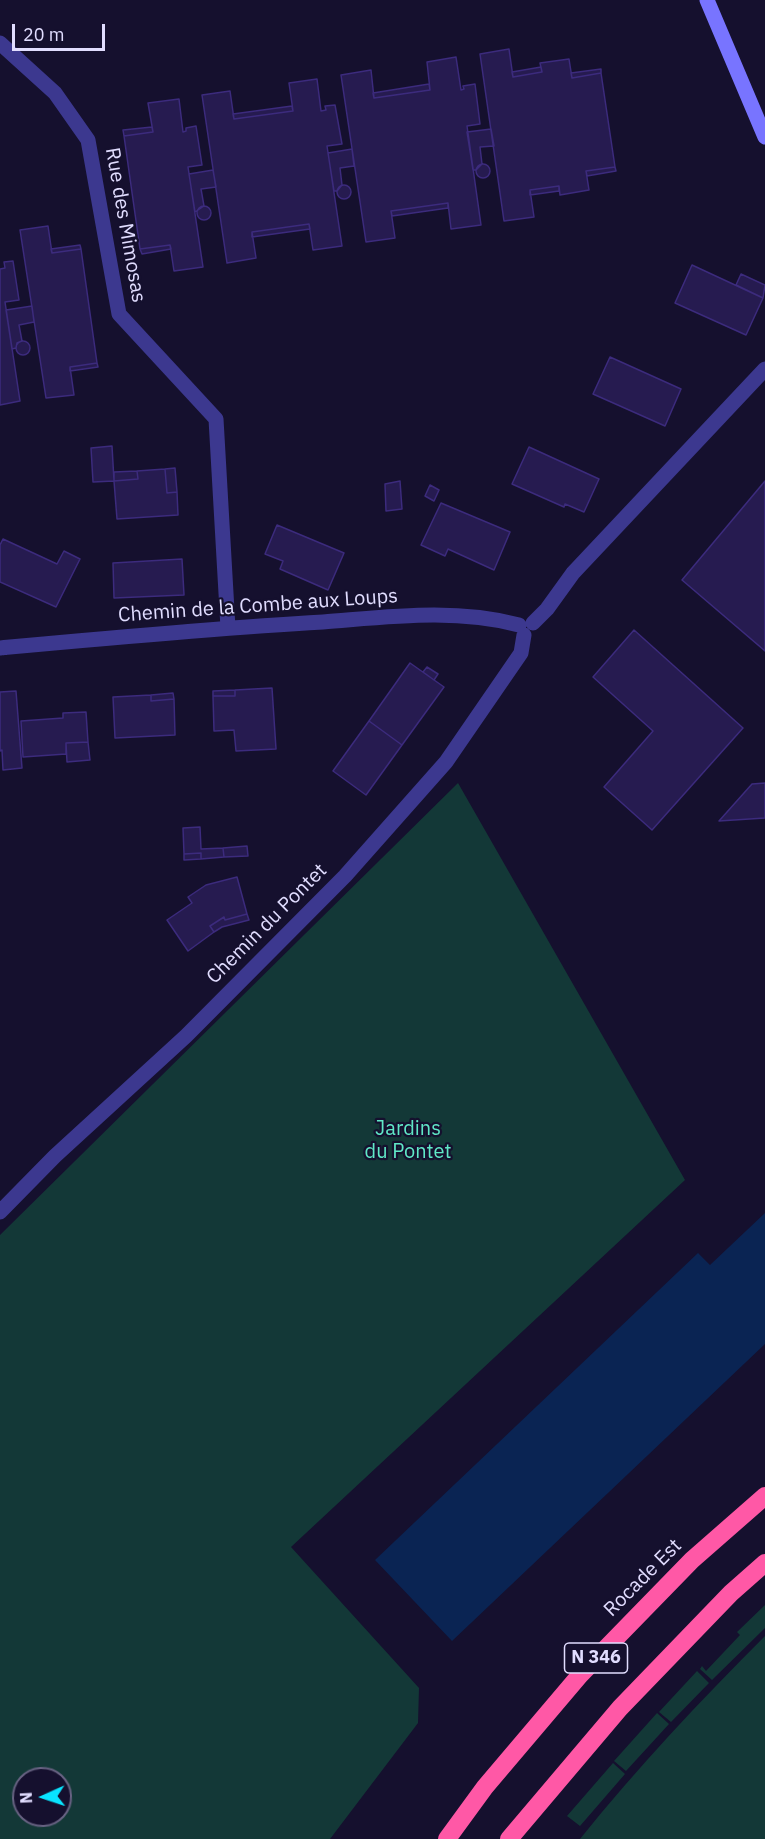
<!DOCTYPE html>
<html>
<head>
<meta charset="utf-8">
<style>
  body { margin:0 }
  #map { position:relative; width:765px; height:1839px; overflow:hidden; background:#15102e; font-family:"IBM Plex Sans",sans-serif }
  canvas { display:block }
  .north { position:absolute; left:12px; top:1767px; width:60px; height:60px; box-sizing:border-box; background:#15102e; border:2px solid #676282; border-radius:50%; rotate:267deg; font-size:16px; font-weight:700; line-height:24px; text-align:center; color:#e1ddff }
  .north::after { content:''; display:block; margin:auto; width:21px; height:27px; background:#09e4ff; clip-path:polygon(50% 0,100% 100%,50% 72%,0 100%) }
  .scale { position:absolute; left:12px; top:24px; width:93px; height:27px; box-sizing:border-box; border:3px solid #e1ddff; border-top:0; padding-left:8px; font-size:18px; line-height:21px; white-space:nowrap; color:#e1ddff; -webkit-text-stroke:4px #15102e; paint-order:stroke }
</style>
</head>
<body>
<div id="map">
<canvas width="765" height="1839"></canvas>
<div class="north">N</div>
<div class="scale">20 m</div>
</div>
<script>
const g = document.querySelector('canvas').getContext('2d');
g.lineJoin = 'round';
function fillPath(path, color) { g.fillStyle = color; g.fill(path, 'evenodd'); }
function stroke(path, color, width, dash) { g.strokeStyle = color; g.lineWidth = width; g.lineCap = dash ? 'butt' : 'round'; g.setLineDash(dash || []); g.stroke(path); }
function write(font, color, halo, rows, align = 'center') {
  g.font = font + ' "IBM Plex Sans",sans-serif'; g.lineWidth = 4.5; g.setLineDash([]); g.textBaseline = 'middle'; g.strokeStyle = halo; g.fillStyle = color; for (const [text, x, y, turn = 0] of rows) {
    g.save(); g.translate(x, y); g.rotate((+turn || 0) * Math.PI / 180); g.textAlign = isNaN(turn) ? turn : align; if (halo) g.strokeText(text, 0, 0); g.fillText(text, 0, 0); g.restore();
  }
}
fillPath(new Path2D(`
  M458 783 685 1180 291 1547 419 1688 418 1723 330 1839H0V1235ZM24 1779H60V1815H24Z
  M765 1605V1628L712 1680 700 1669 702 1666 706 1671 740 1635 737 1632Z
  M765 1636V1839H580C637 1768 700 1701 765 1636Z
  M697 1671 709 1683 671 1722 659 1712Z
  M657 1713 669 1724 626 1771 614 1761Z
  M613 1763 625 1774 580 1826 567 1816Z`), '#133837');
fillPath(new Path2D(`
  M765 1213V1344L452 1641 375 1560 698 1253 710 1265Z`), '#0a2453');
const building = new Path2D(`
  M509 49 513 77 542 72 540 63 569 59 572 78 601 73 615 167 586 171 589 190 560 195 559 186 530 190 534 217 504 221 480 54Z
  M456 57 461 90 464 89 463 86 475 84 480 124 467 126 481 225 451 229 448 203 391 211 395 238 366 242 341 75 371 70 374 98 430 90 427 62Z
  M541 67 542 72 513 77 512 72Z
  M601 69V73L572 78 571 73Z
  M317 79 321 111 326 110 325 106 335 105 342 144 327 146 342 246 313 250 309 224 252 232 256 258 227 263 202 95 230 91 234 119 293 111 289 83Z
  M429 84 430 90 374 98 373 93Z
  M179 99 183 132 186 131V128L196 126 202 165 188 167 203 267 174 271 170 245 140 249 124 136 153 132 148 103Z
  M292 106 293 111 234 119 233 114Z
  M152 127 153 132 124 136 123 130Z
  M491 129 494 146 480 147 482 164 476 170H473L467 132Z
  M352 149 354 166 340 168 342 185 337 191H334L328 153Z
  M476 171a7 7 0 1 1 14 0a7 7 0 1 1-14 0Z
  M615 167 616 171 587 176 586 171Z
  M213 170 216 187 201 189 204 206 195 212 189 174Z
  M337 192a7 7 0 1 1 14 0a7 7 0 1 1-14 0Z
  M559 186V191L530 195V190Z
  M448 203V208L392 216 391 211Z
  M197 213a7 7 0 1 1 14 0a7 7 0 1 1-14 0Z
  M309 224 310 229 252 237V232Z
  M48 226 52 253 81 249 97 363 70 367 74 395 46 398 20 230Z
  M80 245 81 249 52 253 51 249Z
  M170 245 171 249 142 254 140 249Z
  M13 261 19 300 5 302 20 401 0 405V269L5 268 4 262Z
  M692 265 763 298 746 335 675 303Z
  M741 274 765 285 763 298 736 285Z
  M32 306 34 322 19 325 22 341 17 343 16 348 12 349 6 310Z
  M16 348a7 7 0 1 1 14 0a7 7 0 1 1-14 0Z
  M610 357 681 389 665 426 593 394Z
  M97 363 98 367 70 371V367Z
  M112 446 114 481 93 482 91 448Z
  M529 447 599 479 584 512 565 504 564 507 512 484Z
  M175 468 177 492 167 493 165 469Z
  M165 469 167 493 177 492 178 515 117 519 114 481 138 479 137 471Z
  M137 471 138 479 114 481V472Z
  M400 481 402 509 386 511 385 484Z
  M765 481V651L682 580Z
  M430 485 439 490 434 501 425 496Z
  M441 503 510 532 494 570 448 549 445 556 421 545Z
  M277 525 344 553 328 590 280 569 283 561 265 554Z
  M3 539 57 564 64 551 80 559 56 607 0 582V545Z
  M182 559 184 595 114 598 113 563Z
  M634 630 743 728 652 830 604 787 653 731 593 677Z
  M410 663 444 687 402 745 369 721Z
  M427 667 438 674 434 680 423 672Z
  M272 688 276 749 236 751 234 730 214 731 213 696H235V690Z
  M235 690V696H213V691Z
  M16 691 22 768 3 770 2 750 0 751V692Z
  M173 693 174 699 151 701V695Z
  M151 695V701L174 699 175 735 115 738 113 697Z
  M86 712 88 742 66 743V754L23 757 21 721 63 718V713Z
  M369 721 402 745 366 795 333 771Z
  M88 742 90 760 67 762 66 743Z
  M765 783V818L719 821 752 784Z
  M200 827 201 849 223 848 224 857 201 859V853L184 854 183 828Z
  M247 846 248 856 224 857 223 848Z
  M201 853V859L184 860V854Z
  M237 877 247 914 225 920 224 917 210 926 214 932 188 951 167 920 192 903 188 897 206 885Z
  M247 914 249 920 222 927 214 932 210 926 224 917 225 920Z`);
fillPath(building, '#261b50');
stroke(building, '#3c2b7d', 1.5);
stroke(new Path2D(`
  M0 43 55 93 88 140 119 314 216 419 228 628
  M533 623 547 609 573 573 765 369
  M0 648C108 638 215 628 323 622 389 617 454 608 519 625
  M0 1212 55 1156 186 1036 345 876 446 762 521 653 524 635`), '#3c388f', 15);
stroke(new Path2D(`
  M707 0 765 137`), '#7874ff', 15);
stroke(new Path2D(`
  M447 1839 485 1787 580 1675 692 1560 765 1496
  M509 1839 620 1708 731 1593 765 1563`), '#ff58a6', 18);
for (const [x, y, w] of [
  [596,1658,63]
]) { const box = new Path2D(); box.roundRect(x - w / 2, y - 15, w, 30, 4.5); g.fillStyle = '#15102e'; g.fill(box); stroke(box, '#e1ddff', 1.5); }
write('bold 18px', '#e1ddff', null, [
  ["N 346",596,1658]
]);
write('20px', '#e1ddff', '#15102e', [
  ["Rue des Mimosas",125,225,80],
  ["Chemin de la Combe aux Loups",258,606,-4],
  ["Chemin du Pontet",267,924,-45],
  ["Rocade Est",643,1578,-45]
]);
write('20px', '#60e8c7', '#15102e', [
  ["Jardins",408,1129],
  ["du Pontet",408,1152]
]);
</script>
</body>
</html>
